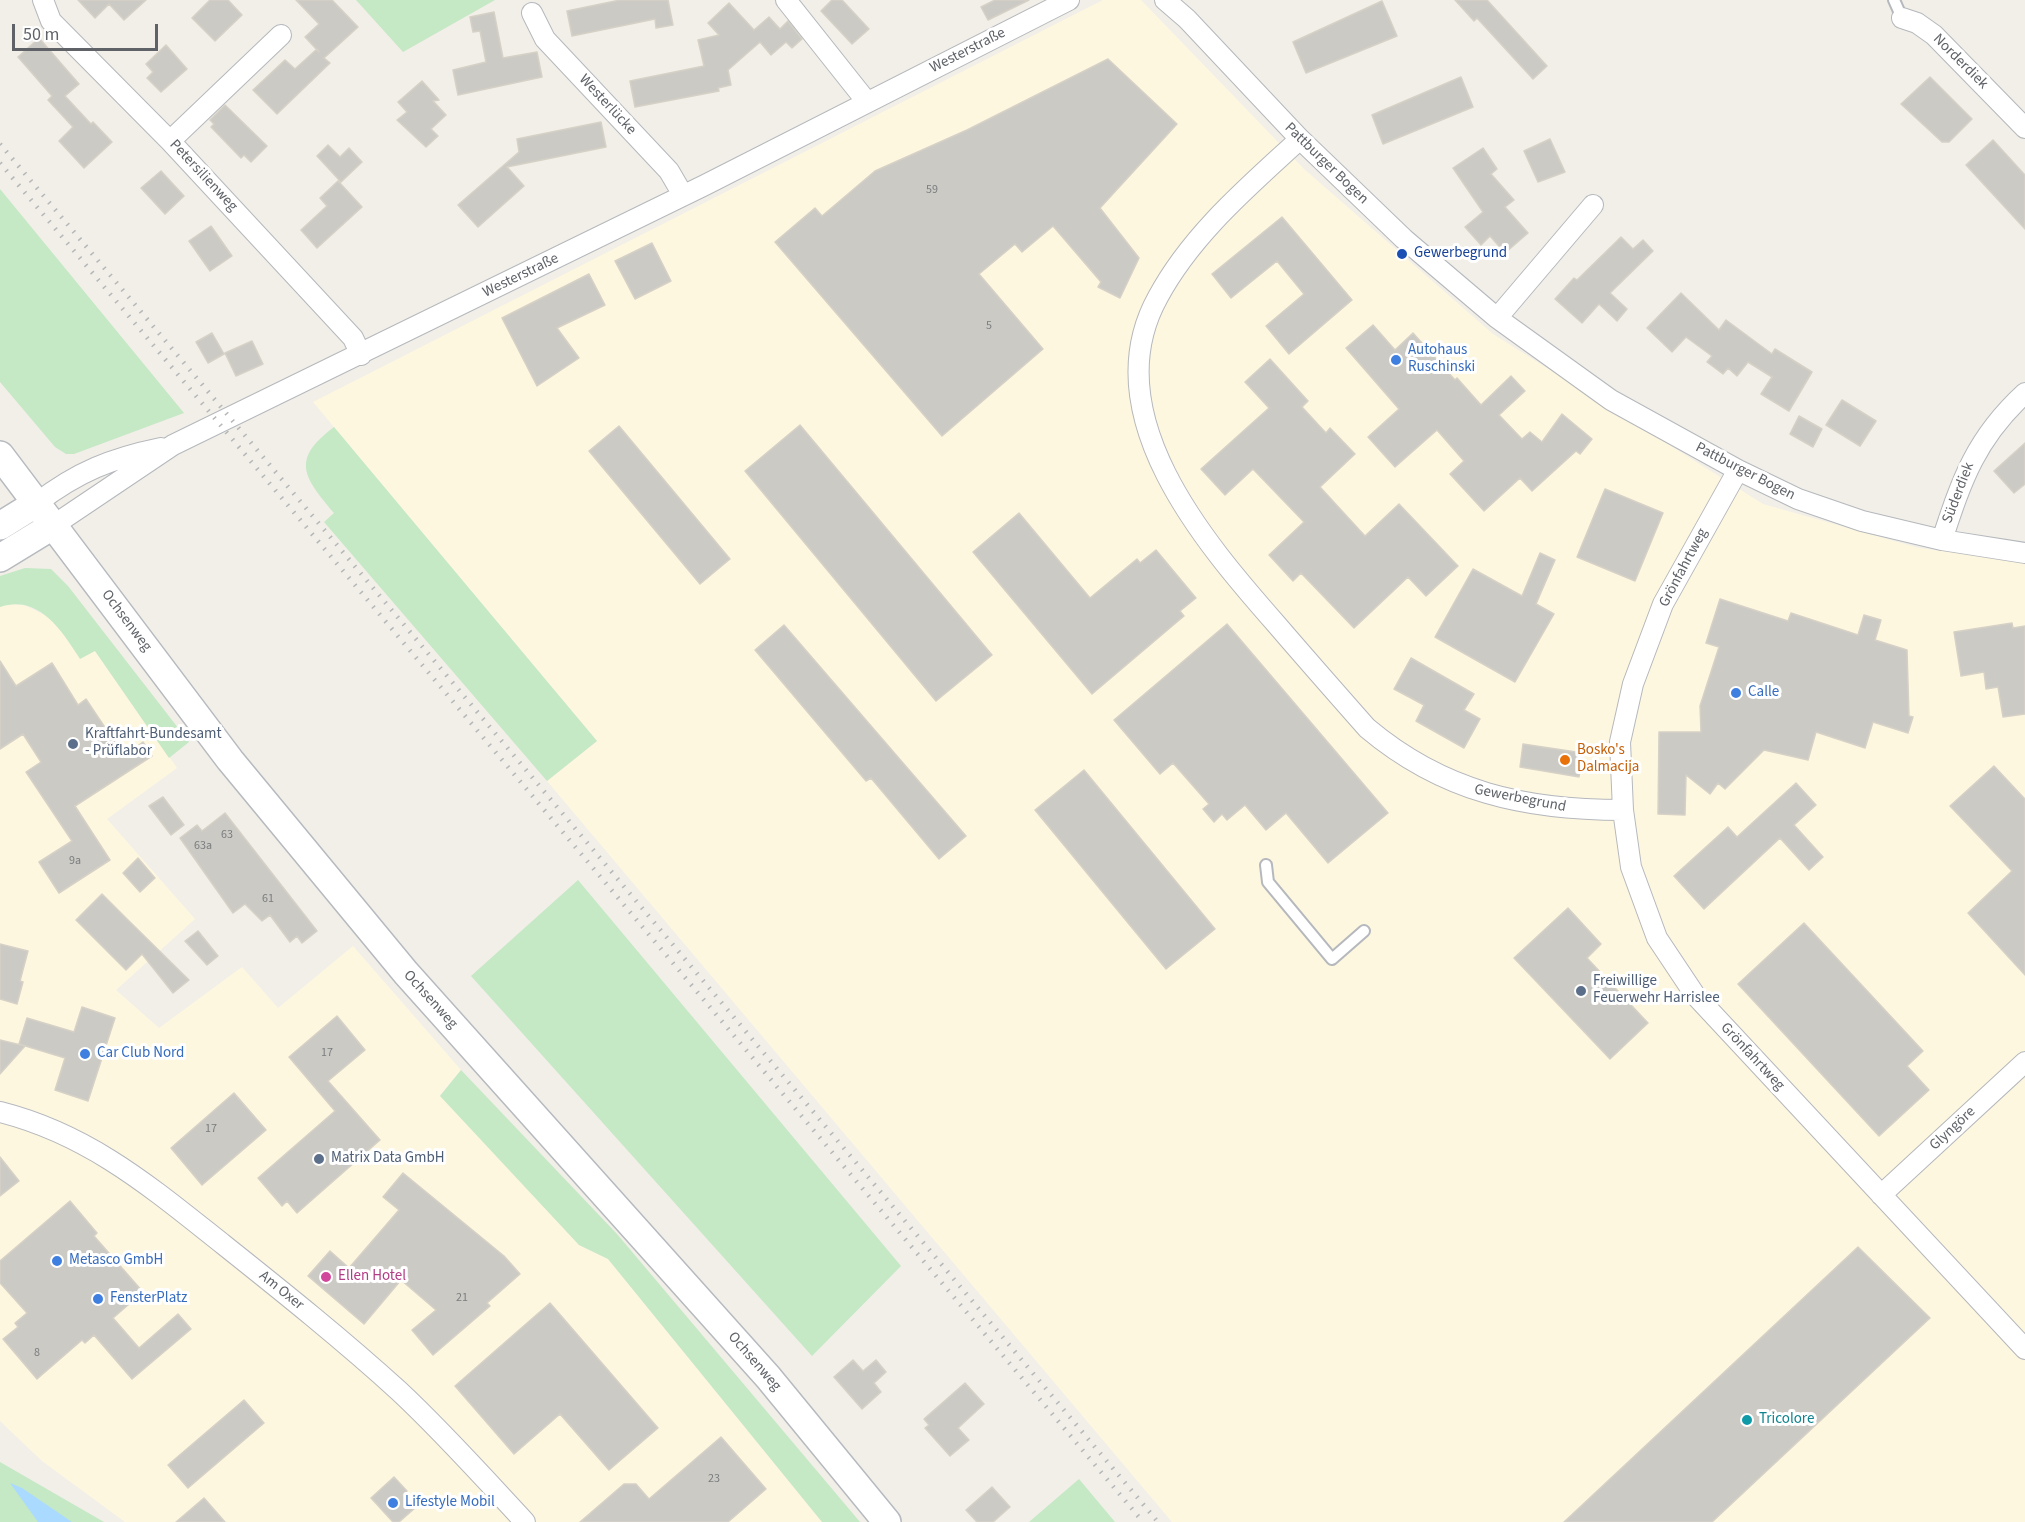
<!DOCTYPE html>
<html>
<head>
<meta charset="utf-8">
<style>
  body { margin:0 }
  #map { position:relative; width:2025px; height:1522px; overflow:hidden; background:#f1efe8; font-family:"Source Sans 3",sans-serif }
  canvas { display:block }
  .scale { position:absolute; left:12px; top:24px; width:146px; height:27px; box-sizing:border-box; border:3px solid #5f6368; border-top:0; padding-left:8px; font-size:18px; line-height:21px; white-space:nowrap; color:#5f6368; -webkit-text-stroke:4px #fff; paint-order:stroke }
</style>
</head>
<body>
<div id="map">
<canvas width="2025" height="1522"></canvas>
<div class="scale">50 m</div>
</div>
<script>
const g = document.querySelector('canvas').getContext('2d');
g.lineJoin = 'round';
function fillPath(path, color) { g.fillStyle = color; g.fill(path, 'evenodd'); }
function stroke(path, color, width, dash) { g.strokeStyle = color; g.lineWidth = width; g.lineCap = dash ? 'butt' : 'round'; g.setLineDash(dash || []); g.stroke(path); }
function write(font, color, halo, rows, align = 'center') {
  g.font = font + ' "Source Sans 3",sans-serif'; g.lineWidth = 6; g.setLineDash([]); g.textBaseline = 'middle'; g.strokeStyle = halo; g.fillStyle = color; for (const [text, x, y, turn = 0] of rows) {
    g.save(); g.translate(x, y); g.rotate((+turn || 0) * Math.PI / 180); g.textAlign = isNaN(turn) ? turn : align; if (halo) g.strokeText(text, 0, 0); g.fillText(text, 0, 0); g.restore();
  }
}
fillPath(new Path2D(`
  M1103 0H1141L1304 169 1493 334 1763 504 1919 548 2025 562V1522H1172L547 781 597 741 313 402Z
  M8 604 24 605 49 617 60 628 80 658 94 650 177 768 107 819 195 919 116 990 159 1028 242 967 278 1008 353 946 461 1070 440 1095 579 1245 608 1259 822 1522H125L42 1461 0 1421V607Z`), '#fef7e0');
fillPath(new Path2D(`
  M356 0H495L403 52Z
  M0 189 184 413 74 454H66L55 447 0 382Z
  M334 427 597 741 547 781 324 522 334 513C304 477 290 460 334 427Z
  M25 568 51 569 68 586 189 742 169 758 95 651 80 659C62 631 39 594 0 607V576Z
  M578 880 901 1266 812 1356 471 976Z
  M461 1070 617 1234 860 1522H822L608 1259 579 1245 440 1096Z
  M0 1462 104 1522H0Z
  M1079 1479 1115 1522H1029Z`), '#c5e8c5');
fillPath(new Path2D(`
  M10 1483 22 1488 72 1522H38Z`), '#aadaff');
const building = new Path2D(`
  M78 0H146L124 20 109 4 95 18Z
  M210 0H228L242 15 215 41 192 18Z
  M296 0H332L358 27 324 58 330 63 277 114 253 90 285 60 295 69 317 49 319 52 305 37 319 24Z
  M620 0H668L673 25 656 28 655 19 572 36 567 11Z
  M832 0H842L869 29 852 44 821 11Z
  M995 0H1029L988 20 981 7Z
  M1455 0H1487L1547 66 1533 79 1477 18 1474 21Z
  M1382 1 1397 36 1306 73 1293 42Z
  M729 3 754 30 769 17 780 29 788 21 802 39 792 48 786 42 771 55 760 42 728 70 731 85 718 88 719 91 635 107 630 81 704 66 698 40 719 35 708 23Z
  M494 12 503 58 537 52 542 77 458 95 453 70 486 62 480 31 473 32 470 17Z
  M39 38 79 84 65 96 91 124 93 122 112 142 84 168 59 141 73 127 48 100 52 96 18 57Z
  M166 45 187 69 161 92 147 78 153 72 146 64Z
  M1108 59 1177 124 1100 208 1139 258 1120 298 1098 287 1101 282 1053 226 1022 252 1015 244 979 274 1043 349 942 436 775 242 815 208 822 216 875 171 967 130Z
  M1461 77 1473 107 1383 144 1372 115Z
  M1930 77 1972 119 1949 142H1942L1901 104Z
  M422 81 439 100 433 101 446 115 431 129 438 136 426 147 397 120 407 112 398 102Z
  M225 105 267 146 251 162 244 155 241 158 211 127 214 124 210 120Z
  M601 122 606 147 507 167 524 186 478 227 458 205 519 152 517 139Z
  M1550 139 1565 172 1538 182 1524 151Z
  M1993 140 2025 175V229L1966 165Z
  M328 145 340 157 349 148 362 162 341 182 317 156Z
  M1483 148 1497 169 1491 174 1514 200 1505 207 1528 233 1505 253 1490 236 1481 245 1465 227 1483 212 1453 168Z
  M161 171 184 196 165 214 141 188Z
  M338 181 362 207 317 248 301 230 327 206 320 198Z
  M1282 217 1352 300 1289 354 1266 326 1304 294 1277 261 1231 298 1212 274Z
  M211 226 232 256 210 271 189 241Z
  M1621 237 1633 249 1643 240 1653 251 1610 293 1627 309 1617 321 1599 304 1582 323 1555 299 1574 278 1577 280Z
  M652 243 671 281 635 299 615 261Z
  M589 274 605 305 557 328 579 358 537 386 502 318Z
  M1681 293 1719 330 1726 320 1772 354 1775 349 1812 372 1789 411 1761 394 1772 377 1748 362 1737 376 1728 368 1723 374 1707 362 1712 356 1686 337 1672 352 1647 328Z
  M1373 325 1395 350 1413 333 1455 380 1457 378 1481 405 1511 376 1525 391 1499 415 1522 439 1530 432 1542 442 1562 414 1592 439 1580 454 1576 451 1532 491 1520 478 1484 511 1450 474 1464 461 1437 430 1395 467 1368 437 1399 409 1346 348Z
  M212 333 224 354 208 363 196 342Z
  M252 341 263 364 236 376 225 353Z
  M1270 359 1308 401 1302 407 1326 433 1330 428 1355 454 1320 487 1365 536 1399 504 1458 566 1426 596 1408 577 1354 628 1301 573 1293 581 1269 555 1304 522 1253 469 1225 495 1201 469 1269 408 1245 382Z
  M1842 400 1876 421 1860 446 1826 425Z
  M1799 416 1822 429 1813 447 1790 434Z
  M800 425 992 655 936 701 745 471Z
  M619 426 730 559 700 584 589 451Z
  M2025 443V484L2014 493 1994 471Z
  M1605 489 1663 513 1635 581 1577 557Z
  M1019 513 1090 598 1137 559 1140 563 1156 550 1196 598 1180 611 1184 616 1092 694 973 552Z
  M1540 553 1555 560 1536 604 1554 614 1515 682 1435 637 1473 569 1522 596Z
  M1720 599 1788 621 1791 613 1858 635 1864 615 1881 620 1875 640 1907 650 1909 716 1913 717 1908 733 1873 722 1865 748 1816 732 1808 760 1764 750 1725 789 1718 783 1710 794 1686 775 1685 815 1658 814 1659 732H1701L1700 706 1719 647 1706 643Z
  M2012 623 2013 628 2025 626V714L2003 717 1998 687 1986 689 1984 672 1961 676 1954 632Z
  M1227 624 1388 813 1328 863 1286 813 1266 830 1245 805 1227 820 1222 814 1214 822 1203 809 1209 804 1173 763 1160 774 1114 720Z
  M784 625 966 836 939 859 871 778 866 781 755 650Z
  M1411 658 1474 694 1464 710 1480 719 1464 748 1416 721 1424 705 1394 689Z
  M0 661 16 686 52 663 78 705 86 699 124 756 143 742 152 756 75 806 110 860 59 893 39 862 72 841 26 772 41 762 23 734 0 749Z
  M1523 744 1583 753 1579 777 1520 767Z
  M1994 766 2025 799V975L1968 913 2012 871 1950 806Z
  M1084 770 1215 929 1166 969 1035 810Z
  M1796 783 1816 805 1794 825 1823 857 1809 870 1780 838 1704 909 1674 876 1728 827 1737 837Z
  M163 797 184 825 171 835 149 806Z
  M225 813 317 931 302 943 297 936 290 942 270 915 262 921 245 904 233 913 180 838 197 825 202 831Z
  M138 858 155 878 140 892 123 873Z
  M102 894 127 919 189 980 173 993 142 954 126 970 76 920Z
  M1568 908 1601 944 1587 958 1648 1023 1610 1059 1514 958Z
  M1804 923 1923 1051 1907 1066 1929 1090 1879 1136 1738 984Z
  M198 931 218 956 207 965 185 941Z
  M0 944 28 951 20 981 23 982 17 1004 0 999Z
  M82 1007 115 1018 88 1101 55 1090 65 1058 19 1044 27 1018 74 1032Z
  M337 1016 365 1050 328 1081 380 1140 297 1213 287 1201 282 1206 258 1178 335 1111 289 1057Z
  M0 1040 25 1046 0 1074Z
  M234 1093 266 1130 202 1185 171 1148Z
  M0 1157 19 1181 0 1196Z
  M403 1173 504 1256 520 1274 487 1303 490 1306 433 1355 412 1330 436 1310 401 1280 364 1324 308 1276 330 1251 349 1268 399 1210 383 1197Z
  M70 1201 97 1233 94 1236 143 1292 113 1318 139 1348 178 1314 191 1329 132 1379 94 1335 85 1343 82 1340 37 1379 3 1339 18 1327 15 1323 27 1313 0 1283V1261Z
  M1858 1247 1930 1318 1712 1522H1564Z
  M550 1303 658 1428 609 1470 560 1414 514 1454 455 1386Z
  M853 1360 863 1371 876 1360 886 1372 874 1383 881 1392 862 1409 834 1377Z
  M965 1383 984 1404 958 1428 969 1440 950 1456 925 1428 929 1425 924 1419Z
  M244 1400 264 1423 188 1488 168 1465Z
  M721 1437 766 1489 728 1522H580L624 1484H636L649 1499Z
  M394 1477 407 1491 403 1495 415 1508 399 1522H393L371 1498Z
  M992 1487 1010 1507 993 1522H977L966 1510Z
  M204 1498 225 1522H176Z`);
fillPath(building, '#cccac5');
stroke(building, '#d6d1c6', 1.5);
const lane = new Path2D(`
  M1894 0 1902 18
  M1266 865 1268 882 1332 959 1364 931`);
const street = new Path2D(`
  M43 0 51 21 170 141 353 338 361 355
  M786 0 867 102
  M1165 0 1187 19 1300 139 1404 239 1497 318 1611 400 1738 470 1798 499 1862 521 1942 540 2025 553
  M532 13 545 39 669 171 683 195
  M1902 18 1917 23 1934 35 2025 128
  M1300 139C1248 187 1192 234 1158 297 1093 414 1205 543 1277 625 1307 660 1337 694 1367 728 1443 792 1525 810 1623 810
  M170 141 281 35
  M1497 318 1593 205
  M1738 470 1663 604 1633 684 1620 742 1623 810 1631 867 1657 938 1695 995 2025 1349
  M37 503C77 472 112 458 161 448
  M54 525 173 445 705 185 1069 0
  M1942 540C1962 479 1976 438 2025 393
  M0 1112C91 1135 153 1189 224 1245 283 1292 343 1340 399 1391 443 1432 484 1478 525 1522
  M1881 1195 2025 1062`);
const secondary = new Path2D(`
  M0 455 230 760 406 973 768 1377 887 1522
  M0 526 37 503
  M0 558 54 525`);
stroke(lane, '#b5b8bc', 14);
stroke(street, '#b5b8bc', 22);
stroke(secondary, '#b6babf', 30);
stroke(lane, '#fff', 10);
stroke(street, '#fff', 20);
stroke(secondary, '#fff', 27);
stroke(new Path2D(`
  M0 144 1158 1522
  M0 163 1143 1522`), '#b6b7b8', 4.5, [1.5, 8]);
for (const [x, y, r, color] of [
  [1402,254,6,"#1a4fb4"],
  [1396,360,6,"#3f7fe0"],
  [1736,693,6,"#3f7fe0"],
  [73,744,6,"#5c6f8a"],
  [1565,760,6,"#e8710a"],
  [1581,991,6,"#5c6f8a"],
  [85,1054,6,"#3f7fe0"],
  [319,1159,6,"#5c6f8a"],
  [57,1261,6,"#3f7fe0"],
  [326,1277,6,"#d1479c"],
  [98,1299,6,"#3f7fe0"],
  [1747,1420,6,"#0f9aa8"],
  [393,1503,6,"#3f7fe0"]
]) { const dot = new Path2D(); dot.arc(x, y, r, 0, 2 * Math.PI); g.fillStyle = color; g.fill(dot); stroke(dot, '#fff', 2); }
write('12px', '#7a7d7f', null, [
  ["59",932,190],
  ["5",989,326],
  ["63",227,835],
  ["63a",203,846],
  ["9a",75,861],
  ["61",268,899],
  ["17",327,1053],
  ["17",211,1129],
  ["21",462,1298],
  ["8",37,1353],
  ["23",714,1479]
]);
write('15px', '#5f6368', '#fff', [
  ["Westerstraße",968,51,-27],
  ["Norderdiek",1960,62,45],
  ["Westerlücke",607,105,47],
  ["Pattburger Bogen",1326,164,44],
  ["Petersilienweg",203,176,47],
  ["Westerstraße",521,276,-26],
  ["Pattburger Bogen",1745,472,27],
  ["Süderdiek",1959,493,-69],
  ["Grönfahrtweg",1684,568,-62],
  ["Ochsenweg",126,621,53],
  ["Gewerbegrund",1520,799,11],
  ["Ochsenweg",430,1000,48],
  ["Grönfahrtweg",1752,1057,47],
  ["Glyngöre",1953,1129,-43],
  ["Am Oxer",281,1291,39],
  ["Ochsenweg",754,1362,49]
]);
write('15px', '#164399', '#fff', [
  ["Gewerbegrund",1414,254]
], 'left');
write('15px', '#366cbe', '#fff', [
  ["Autohaus",1408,351],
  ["Ruschinski",1408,368],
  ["Calle",1748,693],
  ["Car Club Nord",97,1054],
  ["Metasco GmbH",69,1261],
  ["FensterPlatz",110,1299],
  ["Lifestyle Mobil",405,1503]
], 'left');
write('15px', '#4e5e75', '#fff', [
  ["Kraftfahrt-Bundesamt",85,735],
  ["- Prüflabor",85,752],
  ["Freiwillige",1593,982],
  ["Feuerwehr Harrislee",1593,999],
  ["Matrix Data GmbH",331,1159]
], 'left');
write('15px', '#c56008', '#fff', [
  ["Bosko's",1577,751],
  ["Dalmacija",1577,768]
], 'left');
write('15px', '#b23c85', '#fff', [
  ["Ellen Hotel",338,1277]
], 'left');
write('15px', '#0d838f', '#fff', [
  ["Tricolore",1759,1420]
], 'left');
</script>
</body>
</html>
